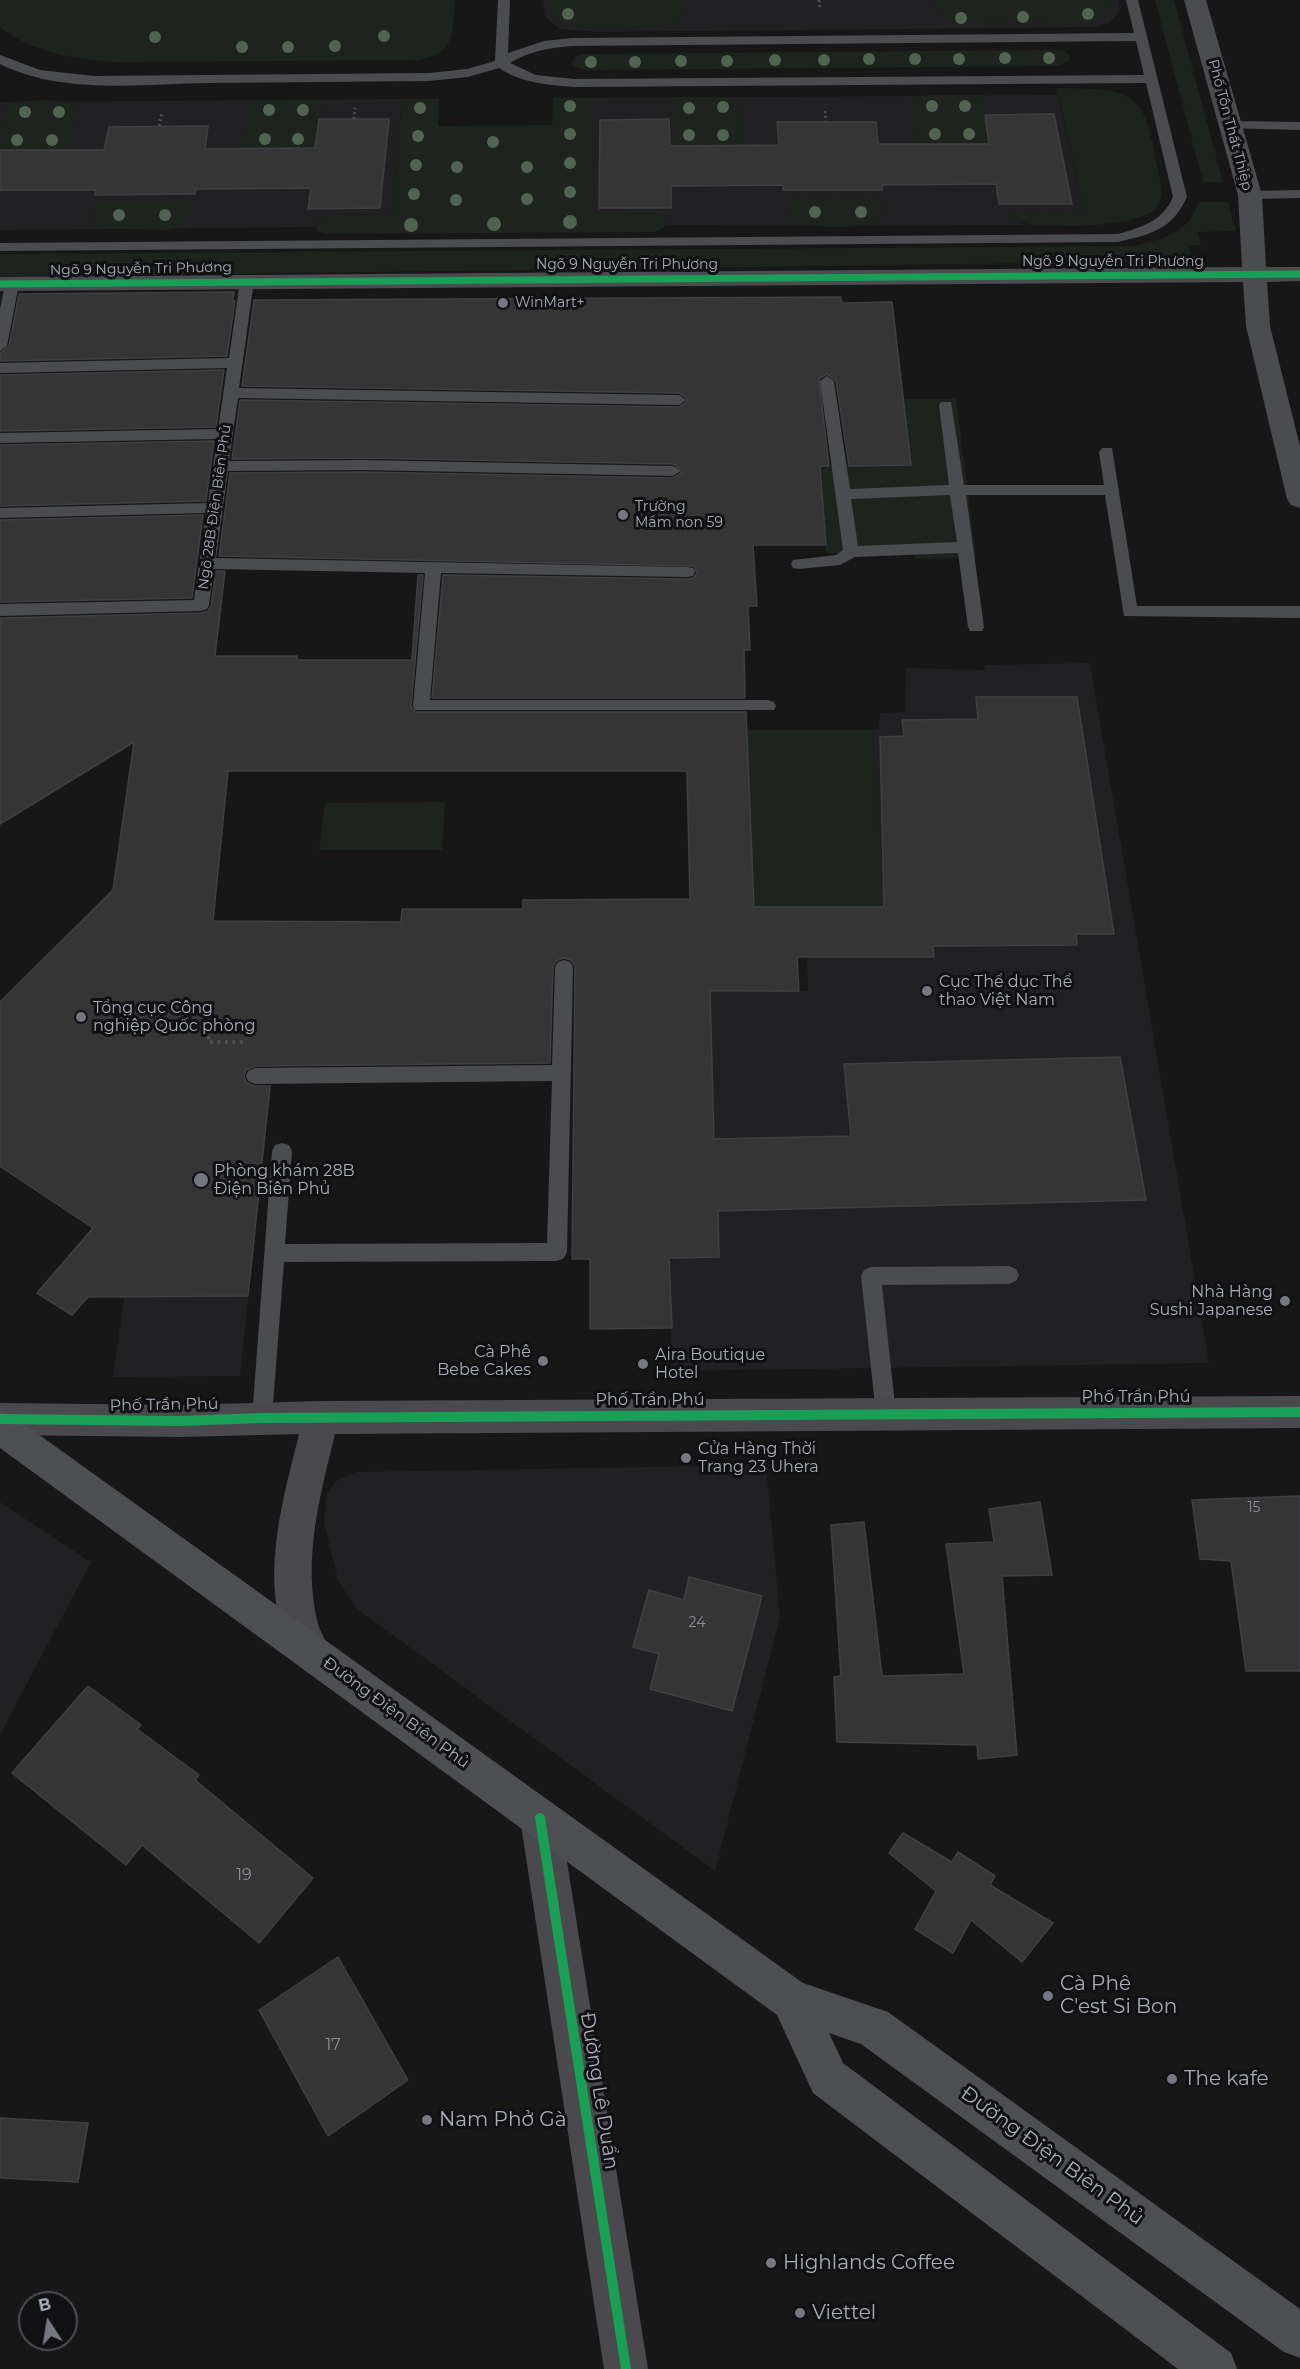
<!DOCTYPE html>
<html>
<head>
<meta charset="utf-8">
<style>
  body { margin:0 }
  #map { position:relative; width:1300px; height:2369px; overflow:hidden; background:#171717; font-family:Montserrat,sans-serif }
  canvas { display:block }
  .north { position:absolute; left:18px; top:2291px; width:60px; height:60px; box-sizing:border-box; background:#111113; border:2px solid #4d4f55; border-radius:50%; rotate:348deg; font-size:16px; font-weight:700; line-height:24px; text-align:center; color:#a8adb8 }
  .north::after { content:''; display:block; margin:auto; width:21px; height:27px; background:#757880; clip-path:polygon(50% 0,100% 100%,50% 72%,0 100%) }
</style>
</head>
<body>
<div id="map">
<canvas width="1300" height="2369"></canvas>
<div class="north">B</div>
</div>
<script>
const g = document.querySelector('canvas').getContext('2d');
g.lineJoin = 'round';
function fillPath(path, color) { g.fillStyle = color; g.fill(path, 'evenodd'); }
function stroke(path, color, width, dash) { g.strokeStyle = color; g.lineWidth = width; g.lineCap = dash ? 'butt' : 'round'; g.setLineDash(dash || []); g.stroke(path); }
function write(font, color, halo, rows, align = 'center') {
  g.font = font + ' Montserrat,sans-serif'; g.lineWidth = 6; g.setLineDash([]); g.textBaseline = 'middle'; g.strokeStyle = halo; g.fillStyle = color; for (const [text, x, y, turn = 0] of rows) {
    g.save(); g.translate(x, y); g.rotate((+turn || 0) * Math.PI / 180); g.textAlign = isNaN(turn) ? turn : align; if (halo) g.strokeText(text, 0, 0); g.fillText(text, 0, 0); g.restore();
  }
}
fillPath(new Path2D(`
  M543 0H1119L1120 11 1109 23 1097 27 596 32 560 29 545 17Z
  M1058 95 1084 213 1020 223 1029 225 817 226 667 225V218L652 213 590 214V98Z
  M402 99 392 214 331 215 316 221 315 227 0 230V102Z
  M1090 663 1209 1363 672 1371 669 1258 719 1257 709 992 808 991 807 957H934L884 888 872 730H879L880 713 905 712 906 668 985 670 984 665Z
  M268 1105 240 1376 113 1377 151 1107Z
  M766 1465 780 1617 715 1871 356 1608 338 1580 324 1523 327 1493 336 1481 356 1472Z
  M0 1502 91 1562 0 1735Z`), '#212123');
fillPath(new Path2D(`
  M0 0H455C452 33 457 52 419 60L114 62C74 59 33 53 0 27Z
  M550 0H683C683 16 683 23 666 26 642 27 570 34 554 17 549 12 550 7 550 0Z
  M934 0H1108L1109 6 1099 19 1088 23 956 22 948 19 936 9Z
  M1155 0H1174L1223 182H1203Z
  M1054 50 1064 51 1070 56 1069 61 1058 66 586 70 574 67 571 63 576 56 584 54Z
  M1057 88C1154 88 1142 102 1162 188 1161 198 1159 206 1151 212 1128 228 1031 231 1008 218L1006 214 1084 213Z
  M928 95H981L989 144H917L911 101Z
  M669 97H721L739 102 743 146H670Z
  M553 98H590V213L659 214 667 219V225L655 232 327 234 319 232 315 227 316 221 331 215 392 214 402 99H439L438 126 552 125Z
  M268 100H322L315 148H242L250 105Z
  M8 102C28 102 60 96 76 107L68 150H0V130Z
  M788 198 882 199 883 212 876 223C856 228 809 230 792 219L789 213Z
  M97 202H191L185 223 168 230 100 228C91 220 95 213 97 202Z
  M1200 202H1228L1236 231 1198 232 1201 245H1188L1193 261 0 277V254L1134 246C1154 241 1173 237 1187 223 1193 217 1195 209 1200 202Z
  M903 399H956L976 558 915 559 914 553H826L821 465H910Z
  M746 730H872L886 907H754Z
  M445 802 442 850H319L325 803Z`), '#1d241e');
const building = new Path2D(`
  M1054 114 1072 204H999L996 184 882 185V190H783V185L671 186V208H599L600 120 669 119 670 146 779 145 777 122H876L878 144H989L985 115Z
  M319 119H389L380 208 308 209 311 188 196 189 195 194 95 195 96 190H0V150H104L109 127 208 126 205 149 315 148Z
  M234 292 233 301H235L227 356 0 361V353L9 346 19 294Z
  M841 297 842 303 892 302 911 465 849 466 836 381 827 374 819 379 829 466H820L826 545H753L757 606H748L750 650H744L745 698H432L443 575 687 579 693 578 697 573 693 566 219 556 230 473 362 472 673 478 683 472 673 464 362 458 232 459 240 400 679 407 688 400 679 393 242 386 254 300Z
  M224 370 216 427 0 431V375Z
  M214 441 206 501 0 506V445Z
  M203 515 192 598 0 602V520Z
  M216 571H225L215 656H297V660H412L418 575H423L411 706 415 712H746L754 907H884L880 737 904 736 902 720 978 719 976 697H1077L1114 934H1076L1077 945 933 946 934 957H797L799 991H710L714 1139 851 1136 844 1064 1120 1057 1146 1200 718 1211 719 1257 669 1258 672 1328 590 1329V1259H572L575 967 571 960 563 958 556 961 553 967 550 1063 255 1066 246 1070 244 1077 247 1083 255 1086H270L248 1296 88 1297 72 1315 37 1293 93 1228 0 1166V1002L113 890 134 742 0 824V618L202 613 208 611 211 606ZM228 771H687L690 899 523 900V909H402L401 922 213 921Z
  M1300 1496V1671H1246L1231 1561 1200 1559 1192 1500Z
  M1040 1502 1052 1575 1002 1576 1017 1755 978 1759 977 1745 837 1742 834 1677 841 1676 831 1525 864 1522 882 1676 964 1674 946 1544 994 1542 989 1509Z
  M689 1577 762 1596 732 1711 650 1689 659 1654 633 1647 649 1590 684 1600Z
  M88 1686 141 1725 137 1729 199 1775 195 1780 313 1878 259 1943 142 1845 126 1865 12 1773Z
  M903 1833 952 1862 958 1852 995 1876 990 1885 1053 1923 1022 1962 971 1920 953 1953 915 1929 936 1891 889 1853Z
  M338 1957 408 2080 328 2136 259 2010Z
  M0 2118 88 2123 78 2182 0 2178Z`);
fillPath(building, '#353536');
stroke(building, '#3f4043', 1.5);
stroke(new Path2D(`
  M819 0 820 10
  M825 111 826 122
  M354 119 355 108
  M159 126 162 112`), '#4d4e52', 3, [2, 3]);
stroke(new Path2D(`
  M210 1029 208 1042H243`), '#4d4e52', 4, [3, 4.5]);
fillPath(new Path2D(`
  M498 0H510L508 53 544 41 572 38 1134 33 1126 0H1138L1187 197C1172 230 1151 234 1118 242L0 251V243L1118 234C1142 227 1162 222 1173 197L1146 83 574 87C548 85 521 83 499 68L468 77 429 81C355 82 282 82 208 83 142 84 62 95 0 64V55L40 70 94 76 429 73 467 69 495 61ZM1136 41 1144 75 574 79 536 75 510 63C529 51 550 48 572 46Z
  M1230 121 1300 122V130L1225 128 1223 125Z
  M1300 190V198L1250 199 1243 195 1250 191Z
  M247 277 254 281 239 388 679 395 686 400 679 405 238 398 229 461 362 460 673 466 681 471 673 476 362 470 228 471 216 558 687 567 693 568 695 572 693 576 687 577 441 573 430 700H768L774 702 776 706 774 710H415L413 706 425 573 214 569 209 605 207 609 201 611 0 616V604L194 600 206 513 0 518V508L208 503 217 439 0 443V433L218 429 227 368 0 373V363L229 358 240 281Z
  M12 280 19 284 7 346 0 351V309L5 284Z
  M827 376 834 381 850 489 949 485 939 405 941 402H951L964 485H1104L1099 452 1102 448H1112L1137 606H1300V618L1124 616 1105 495H966L984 627 982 631H970L968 627 958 553 855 557 840 565 799 569 793 568 791 564 793 560 836 555 843 550 820 381ZM950 495 957 542 858 546 851 499Z
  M564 960 570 962 573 967 567 1252 564 1258 557 1261 284 1262 272 1418 269 1425 262 1427 255 1425 252 1418 272 1151 275 1145 282 1143 289 1145 292 1151 285 1244 547 1243 552 1081 255 1084 248 1081 246 1076 248 1071 255 1068 552 1065 555 967 558 962Z
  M1009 1266 1016 1269 1019 1275 1016 1281 1009 1284 882 1285 896 1414 893 1421 886 1423 879 1421 876 1414 861 1276 864 1270 871 1267Z`), '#4b4c50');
fillPath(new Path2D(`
  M1184 0H1206L1262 195 1266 267H1300V281L1267 282 1270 326 1300 446V508L1291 505 1287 499 1246 326 1243 282 0 291V277L1242 267 1238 195Z`), '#4b4c50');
fillPath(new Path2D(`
  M1300 1396V1428L335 1434C320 1496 302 1560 318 1624 321 1634 328 1644 332 1653L326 1666 313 1671C309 1670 303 1668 300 1666 296 1663 294 1655 291 1650 257 1586 283 1500 299 1434L181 1437 0 1435V1403L181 1405 321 1401Z
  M540 1798 554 1804 560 1818 648 2369H604L520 1818 526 1804Z`), '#4a4a4e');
fillPath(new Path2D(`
  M0 1411 13 1416 803 1983 888 2012 1300 2309V2358L1284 2352 861 2044 829 2033 843 2063 1231 2353 1237 2369H1178L813 2093 777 2015 0 1448Z`), '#4d4f52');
stroke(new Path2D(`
  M0 284 1300 274`), '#1a9f57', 7);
stroke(new Path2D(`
  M0 1419 181 1421 262 1418 1300 1412
  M540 1818 626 2369`), '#1a9f57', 10);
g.fillStyle = '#506451';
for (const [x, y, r] of [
  [568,14,6],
  [1088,14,6],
  [1023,17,6],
  [961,18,6],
  [384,36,6],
  [155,37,6],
  [335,46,6],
  [242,47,6],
  [288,47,6],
  [1005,58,6],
  [1049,58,6],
  [869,59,6],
  [915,59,6],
  [959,59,6],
  [775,60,6],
  [824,60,6],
  [681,61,6],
  [727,61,6],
  [591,62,6],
  [635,62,6],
  [570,106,6],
  [932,106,6],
  [965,106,6],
  [723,107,6],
  [420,108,6],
  [689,108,6],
  [269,110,6],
  [303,110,6],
  [25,112,6],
  [59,112,6],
  [570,134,6],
  [935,134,6],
  [969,134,6],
  [689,135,6],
  [723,135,6],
  [418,136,6],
  [265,139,6],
  [298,139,6],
  [17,140,6],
  [52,140,6],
  [493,142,6],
  [570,163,6],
  [416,165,6],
  [457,167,6],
  [527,167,6],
  [570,192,6],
  [414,194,6],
  [527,199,6],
  [456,200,6],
  [815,212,6],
  [861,212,6],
  [119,215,6],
  [165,215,6],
  [570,222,7],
  [494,224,7],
  [411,225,7]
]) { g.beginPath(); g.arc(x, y, r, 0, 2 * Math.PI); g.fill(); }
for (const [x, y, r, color] of [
  [503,303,6,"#757880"],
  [623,515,6,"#757880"],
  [927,991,6,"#757880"],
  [81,1017,6,"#757880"],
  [201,1180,8,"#757880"],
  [1285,1301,6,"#757880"],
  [543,1361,6,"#757880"],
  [643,1364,6,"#757880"],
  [686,1458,6,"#757880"],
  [1048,1996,6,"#757880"],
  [1172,2079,6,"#757880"],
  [427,2120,6,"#757880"],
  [771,2263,6,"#757880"],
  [800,2313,6,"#757880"]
]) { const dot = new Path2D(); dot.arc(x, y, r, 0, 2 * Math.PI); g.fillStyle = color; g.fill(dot); stroke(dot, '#111113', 2); }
write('14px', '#a8adb8', '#111113', [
  ["Phố Tôn Thất Thiệp",1230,125,75],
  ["Ngõ 9 Nguyễn Tri Phương",1113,262],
  ["Ngõ 9 Nguyễn Tri Phương",627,265],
  ["Ngõ 9 Nguyễn Tri Phương",141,269,-1],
  ["Ngõ 28B Điện Biên Phủ",215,507,-82]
]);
write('14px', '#a8adb8', '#111113', [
  ["WinMart+",515,303],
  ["Trường",635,507],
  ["Mầm non 59",635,523]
], 'left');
write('14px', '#8b8f98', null, [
  ["15",1254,1508],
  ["24",697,1623]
]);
write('16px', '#a8adb8', '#111113', [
  ["Cục Thể dục Thể",939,982],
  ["thao Việt Nam",939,1000],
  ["Tổng cục Công",93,1008],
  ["nghiệp Quốc phòng",93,1026],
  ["Phòng khám 28B",214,1171],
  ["Điện Biên Phủ",214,1189],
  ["Nhà Hàng",1273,1292,"right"],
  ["Sushi Japanese",1273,1310,"right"],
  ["Cà Phê",531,1352,"right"],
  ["Bebe Cakes",531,1370,"right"],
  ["Aira Boutique",655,1355],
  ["Hotel",655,1373],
  ["Cửa Hàng Thời",698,1449],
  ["Trang 23 Uhera",698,1467]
], 'left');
write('16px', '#a8adb8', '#111113', [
  ["Phố Trần Phú",1136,1397],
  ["Phố Trần Phú",650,1400],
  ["Phố Trần Phú",164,1405,-1],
  ["Đường Điện Biên Phủ",396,1713,36]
]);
write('16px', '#8b8f98', null, [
  ["19",244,1875],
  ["17",333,2045]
]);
write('20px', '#a8adb8', '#111113', [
  ["Cà Phê",1060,1984],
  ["C'est Si Bon",1060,2007],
  ["The kafe",1184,2079],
  ["Nam Phở Gà",439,2120],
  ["Highlands Coffee",783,2263],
  ["Viettel",812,2313]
], 'left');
write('20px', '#a8adb8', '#111113', [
  ["Đường Lê Duẩn",599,2091,81],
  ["Đường Điện Biên Phủ",1052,2156,36]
]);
</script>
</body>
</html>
